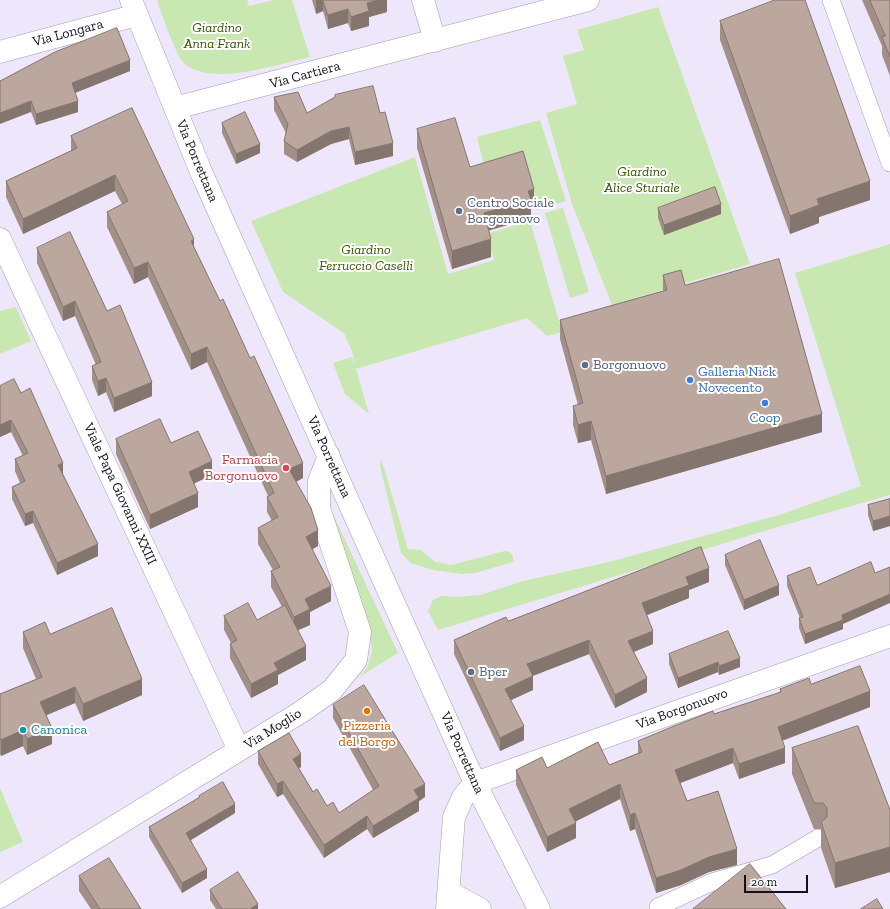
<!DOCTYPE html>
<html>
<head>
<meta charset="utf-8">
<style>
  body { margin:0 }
  #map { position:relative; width:890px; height:909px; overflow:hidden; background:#eee7fb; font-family:"Zilla Slab",serif }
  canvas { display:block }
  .scale { position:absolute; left:744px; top:875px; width:64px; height:18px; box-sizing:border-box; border:2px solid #131118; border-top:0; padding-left:5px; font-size:12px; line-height:14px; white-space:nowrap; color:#131118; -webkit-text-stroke:3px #fff; paint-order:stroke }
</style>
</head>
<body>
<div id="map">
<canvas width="890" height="909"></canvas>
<div class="scale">20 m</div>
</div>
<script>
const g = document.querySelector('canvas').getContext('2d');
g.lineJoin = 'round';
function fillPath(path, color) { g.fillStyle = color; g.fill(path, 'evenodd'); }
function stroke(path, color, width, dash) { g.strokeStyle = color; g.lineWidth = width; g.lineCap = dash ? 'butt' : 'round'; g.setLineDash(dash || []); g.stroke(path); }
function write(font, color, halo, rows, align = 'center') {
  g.font = font + ' "Zilla Slab",serif'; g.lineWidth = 4; g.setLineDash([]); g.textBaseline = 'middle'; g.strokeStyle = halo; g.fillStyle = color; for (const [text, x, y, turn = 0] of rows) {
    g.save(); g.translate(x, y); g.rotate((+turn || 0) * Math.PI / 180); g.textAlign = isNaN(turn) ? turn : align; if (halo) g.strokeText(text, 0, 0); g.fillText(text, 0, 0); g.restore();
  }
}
fillPath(new Path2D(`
  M157 0H247L249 6 274 0H292L310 57C278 64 213 87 185 64 175 55 162 14 157 0Z
  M658 7 750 264 612 305 572 204 546 113 577 104 563 56 584 50 577 30Z
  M540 120 566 201 537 210 525 168 487 179 477 137Z
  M415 157 448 274 494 260 486 234 530 221 562 332 547 336 527 318 356 369 369 414 345 394 333 363 352 357 355 365 353 354 344 333 283 292 251 221Z
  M563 208 589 292 570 298 545 213Z
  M890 244V495L781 526 438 630 428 611 433 600 441 596 459 597 480 595 523 581 609 562 779 515 861 486 795 273Z
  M16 307 31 341 0 354V311Z
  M381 458 408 549 421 550 435 562 451 565 505 551 510 552 513 556V561H516L475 573 462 574 433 570 411 563 401 553 380 466Z
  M333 514 398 653 359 677 367 668 372 651 369 625 330 515Z
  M0 788 23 842 0 852Z`), '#c9e7b0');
const pedestrian = new Path2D(`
  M831 0 890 163
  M658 907 712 882 772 865 818 838`);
const minor = new Path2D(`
  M423 0 435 41
  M0 52 137 15
  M175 108 588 0
  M0 239 239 750
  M449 892 480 909
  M0 897 301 712 332 690 356 660 360 632 319 508V481L329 456
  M447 909 454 817 463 797 475 783 890 636`);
const secondary = new Path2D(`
  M131 0 202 174 388 590 475 783 539 909`);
stroke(pedestrian, '#a39daf', 18);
stroke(minor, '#a39daf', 23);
stroke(secondary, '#a39daf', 23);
stroke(pedestrian, '#fff', 17);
stroke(minor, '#fff', 22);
stroke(secondary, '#fff', 22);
fillPath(new Path2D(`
  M312 0H387V12L369 17V26L351 31 348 23 328 29 323 11 316 14Z
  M862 0H890V76L882 55V46Z
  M720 21 870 200 819 217V223L790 234 720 40Z
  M130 71 75 93 78 112 36 125 31 112 0 81Z
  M335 95 380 113 393 156 355 165 349 139 331 144 297 162 284 154V141L286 133 274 110V97L307 113 335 98Z
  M132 108 194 247 303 478 296 482 318 546 312 549 331 601 310 612V625L298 630 306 660 278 675V684L251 698 230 658V644L231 643 224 630V616L257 620 282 607 271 587V571L273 570 258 544V528L272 521 267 512V497L268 496 207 362 191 370 148 277 134 284 107 227V212L122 204 115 191 23 234 6 197V181L71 151V136Z
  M222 123 260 153 236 164 222 133Z
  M417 129 470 167 534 208 531 209V218L489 230 491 257 452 269 417 148Z
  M658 208 721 214 664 235 658 218Z
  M37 248 107 311 152 396 114 412 106 392 98 396 92 380V366L96 365 75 316 63 321 37 263Z
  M663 275 685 285 822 432 606 494 591 440 578 443 573 425V406L578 405 560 339V320L663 291Z
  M0 386 21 393 63 474 98 556 57 575 33 523 25 526 12 499V487L20 483 15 471V459L23 456 11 432 0 437Z
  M116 439 212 475 194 483 198 507 150 529 116 454Z
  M890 499V526L873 531 868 515V505Z
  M725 555 779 595 744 610 725 565Z
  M787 576 817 585 843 624V629L805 644 799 628V618H800L787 586Z
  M709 582 689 590V598L647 615 653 644 634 652 647 692 615 708 589 654 533 676V690L510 700 524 740 500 751 454 654V640L508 621Z
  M23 632 50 634 142 695 83 721 75 703 46 715 52 744 27 755 23 746 1 756 0 754V694L36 679 23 648Z
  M669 654 740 667 719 675 718 672 678 688 669 664Z
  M811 684 870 707 782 741 785 763 739 779 733 763 680 783 687 801 737 865 709 872 681 885 656 893 635 829 630 831 620 799 575 821 576 838 547 852 516 785V770L609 765 638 753V741L714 714 780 693V689Z
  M333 705 425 797 419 801V811L373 838 367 829 324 858 283 794 277 797 258 764V751L301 767 299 768 313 792 327 806 339 813 373 790 333 718Z
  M792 748 890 810V872L835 888 821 848V829H814L792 774Z
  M199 796 235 813 191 840 207 878 182 893 149 837V827L199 798Z
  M79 876 141 909H91L79 891Z
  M210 890 258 909H216L210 900Z`), '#a29088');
fillPath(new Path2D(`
  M316 0H323V11L316 14Z
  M378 0H387V12L369 17V26L351 31V17L367 3Z
  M348 9V23L328 29V15Z
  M130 60V71L72 94V83Z
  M31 101V112L0 124V113Z
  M78 101V112L36 125V114Z
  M349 127V139L331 144 297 162V150L331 131Z
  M393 143V156L355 165V152Z
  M260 144V153L236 164V154Z
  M115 175V191L23 234V219Z
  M870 181V200L819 217V223L790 234V216L817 199Z
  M534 189V208L531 209V218L484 232V213L528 191Z
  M721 204V214L664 235V225Z
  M194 239V255L191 241Z
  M491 239V257L452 269V251Z
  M148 262V277L134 284V268Z
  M75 301V316L63 321V307Z
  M207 347V362L191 370V354Z
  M106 378V392L98 396V381Z
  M152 382V396L114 412V398Z
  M822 414V432L606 494V476Z
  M11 420V432L0 437V425Z
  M591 421V440L578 443V425Z
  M212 461V475L189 486V472Z
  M63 463V475L58 465Z
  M303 463V478L289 485V469Z
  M198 493V507L150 529V515Z
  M33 511V523L25 526V514Z
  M890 516V526L873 531V521Z
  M318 530V546L306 553V537Z
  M98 544V556L57 575V563Z
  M709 568V582L689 590V598L642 617V603L686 577Z
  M779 585V595L744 610V600Z
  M331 586V601L310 612V625L294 632V617L305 599Z
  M890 594V603L843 624V629L805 644V634L842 615Z
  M653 631V644L628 654V641Z
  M589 640V654L527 678V664Z
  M306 646V660L278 675V684L251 698V684L274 663Z
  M740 658V667L719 675V666Z
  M718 662V672L678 688V678Z
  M533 676V690L505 703V689Z
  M647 678V692L615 708V695Z
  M142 679V695L83 721V704Z
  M75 687V703L40 718V702Z
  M870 691V707L778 742V727Z
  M524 726V740L500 751V738Z
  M52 728V744L27 755V739Z
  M23 730V746L1 756V740Z
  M733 748V763L675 785V770Z
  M785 748V763L739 779V764Z
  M301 754V767L293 771V759Z
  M283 781V794L277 797V784Z
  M425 784V797L419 801V811L373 838V826L414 790Z
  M620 784V799L569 825V809Z
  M235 804V813L186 843V833Z
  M635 813V829L630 831V815Z
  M367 816V829L324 858V845Z
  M576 823V838L547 852V837Z
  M890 847V872L835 888V863Z
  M737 849V865L709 872 681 885 656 893V878L709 857Z
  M207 869V878L182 893V883Z
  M258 904V909H250Z`), '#84756f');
const building = new Path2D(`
  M323 0H378L367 3 369 11 351 17 348 9 328 15Z
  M775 0H805L870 181 817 199 819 205 790 216 720 21Z
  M870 0H890V57L882 37 885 36Z
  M117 28 130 60 72 83 78 101 36 114 31 101 0 113V81L55 52Z
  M373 86 380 113 385 112 393 143 355 152 349 127 331 131 297 150 284 141 288 124 274 97 298 92 307 113 335 97V95Z
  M132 108 194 239 191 241 220 301 223 299 250 358 254 356 303 463 289 469 311 508 318 530 306 537 331 586 305 599 310 609 294 617 271 571 280 567 258 528 278 517 267 497 274 493 207 347 191 354 148 262 134 268 107 212 128 201 115 175 23 219 6 181 77 148 71 136Z
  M245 112 260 144 236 154 222 123Z
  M455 118 470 167 523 151 534 189 528 191 531 200 484 213 491 239 452 251 417 129Z
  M715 187 721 204 664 225 658 208Z
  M70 232 107 311 120 305 152 382 114 398 106 378 98 381 92 366 101 362 75 301 63 307 37 248Z
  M779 259 822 414 606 476 591 421 578 425 573 406 583 403 560 320 667 290 663 275 681 270 685 285Z
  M14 379 21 393 30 388 63 463 58 465 98 544 57 563 33 511 25 514 12 487 25 481 15 459 28 453 11 420 0 425V386Z
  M160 419 171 443 198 431 212 461 189 472 198 493 150 515 116 439Z
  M890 499V516L873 521 868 505Z
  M760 540 779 585 744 600 725 555Z
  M701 547 709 568 686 577 689 585 642 603 653 631 628 641 647 678 615 695 589 640 527 664 533 676 505 689 524 726 500 738 454 640 506 617 508 621Z
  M871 562 875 573 890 567V594L842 615 843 620 805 634 799 618 803 617 787 576 810 567 817 585Z
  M248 603 257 620 285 605 306 646 274 663 278 670 251 684 230 644 237 640 224 616Z
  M112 608 142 679 83 704 75 687 40 702 52 728 27 739 23 730 1 740 0 738V694L42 677 23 632 45 622 50 634Z
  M728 631 740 658 719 666 718 662 678 678 669 654Z
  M860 666 870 691 778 727 785 748 739 764 733 748 675 770 687 801 718 791 737 849 709 857 681 870 656 878 635 813 630 815 620 784 569 809 576 823 547 837 516 770 542 757 547 768 598 742 609 765 642 752 638 741 674 726 713 711 714 714 781 692 780 689 809 678 811 684Z
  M364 685 425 784 414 790 419 798 373 826 367 816 324 845 283 781 277 784 258 751 289 733 301 754 293 759 313 792 317 789 327 806 333 802 339 813 379 786 333 705Z
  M858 726 890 810V847L835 863 821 822 827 817V808L823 803H814L792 748Z
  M223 782 235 804 186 833 207 869 182 883 149 827 200 797 199 796Z
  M109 858 141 909H100L79 876Z
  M750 864 786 909H693Z
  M238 872 258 904 250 909H222L210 890Z
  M877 899 883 909H861Z`);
fillPath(building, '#bca79e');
stroke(building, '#84756f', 1);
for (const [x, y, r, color] of [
  [459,211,4,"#5c6f8a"],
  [585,365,4,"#5c6f8a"],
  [690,380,4,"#3f7fe0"],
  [765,403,4,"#3f7fe0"],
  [286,468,4,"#e0444e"],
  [471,672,4,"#5c6f8a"],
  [367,711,4,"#e8710a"],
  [23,730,4,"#0f9aa8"]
]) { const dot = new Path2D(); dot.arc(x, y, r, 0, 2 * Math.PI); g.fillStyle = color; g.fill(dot); stroke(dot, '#fff', 1.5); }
write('italic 14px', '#350', '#fff', [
  ["Giardino",217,28],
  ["Anna Frank",217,44],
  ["Giardino",642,172],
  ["Alice Sturiale",642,188],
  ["Giardino",366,250],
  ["Ferruccio Caselli",366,266]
]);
write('14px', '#131118', '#fff', [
  ["Via Longara",68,33,-15],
  ["Via Cartiera",305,75,-15],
  ["Via Porrettana",197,161,67],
  ["Via Porrettana",329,457,66],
  ["Viale Papa Giovanni XXIII",120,494,65],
  ["Via Borgonuovo",682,709,-20],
  ["Via Moglio",273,729,-32],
  ["Via Porrettana",462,753,66]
]);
write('14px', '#4e5e75', '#fff', [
  ["Centro Sociale",467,203],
  ["Borgonuovo",467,219],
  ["Borgonuovo",593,365],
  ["Bper",479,672]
], 'left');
write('14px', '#366cbe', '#fff', [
  ["Galleria Nick",698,372],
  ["Novecento",698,388],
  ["Coop",765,418,"center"]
], 'left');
write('14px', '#be3a42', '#fff', [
  ["Farmacia",278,460],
  ["Borgonuovo",278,476]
], 'right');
write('14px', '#c56008', '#fff', [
  ["Pizzeria",367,726],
  ["del Borgo",367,742]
]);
write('14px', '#0d838f', '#fff', [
  ["Canonica",31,730]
], 'left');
</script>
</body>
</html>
